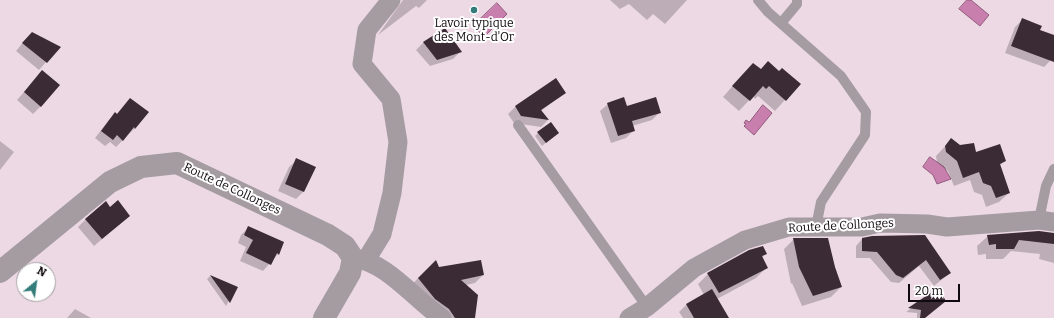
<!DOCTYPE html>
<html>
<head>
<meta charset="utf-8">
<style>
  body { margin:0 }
  #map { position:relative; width:1054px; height:318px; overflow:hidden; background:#edd9e4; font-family:Bitter,serif }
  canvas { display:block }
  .north { position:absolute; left:16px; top:262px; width:40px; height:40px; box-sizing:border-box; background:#fff; border:1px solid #9f9d9f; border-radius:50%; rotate:29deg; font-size:11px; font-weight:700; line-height:16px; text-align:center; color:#100a0e }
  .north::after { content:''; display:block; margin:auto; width:14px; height:18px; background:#337c79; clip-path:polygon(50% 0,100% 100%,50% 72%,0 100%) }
  .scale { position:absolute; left:908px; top:284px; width:52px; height:18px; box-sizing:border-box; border:2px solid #100a0e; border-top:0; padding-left:5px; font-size:12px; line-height:14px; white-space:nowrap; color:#100a0e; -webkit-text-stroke:3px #fff; paint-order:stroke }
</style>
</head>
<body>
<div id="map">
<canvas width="1054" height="318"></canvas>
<div class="north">N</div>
<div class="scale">20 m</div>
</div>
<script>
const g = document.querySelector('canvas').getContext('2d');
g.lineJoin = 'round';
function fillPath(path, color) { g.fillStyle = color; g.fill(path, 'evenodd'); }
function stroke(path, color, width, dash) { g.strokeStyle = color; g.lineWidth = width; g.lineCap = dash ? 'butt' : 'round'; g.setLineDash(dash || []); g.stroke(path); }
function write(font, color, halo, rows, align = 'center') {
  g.font = font + ' Bitter,serif'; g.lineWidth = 4; g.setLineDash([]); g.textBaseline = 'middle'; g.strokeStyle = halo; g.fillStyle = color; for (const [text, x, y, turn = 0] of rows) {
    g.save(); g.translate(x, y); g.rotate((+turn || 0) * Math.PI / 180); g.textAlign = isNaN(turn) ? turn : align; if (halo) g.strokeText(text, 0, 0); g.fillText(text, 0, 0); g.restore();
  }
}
const water = new Path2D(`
  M967 0H971L989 15 980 26 959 9Z
  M497 3 507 14 484 37 473 26Z
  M763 105 772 113 754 135 744 126 746 124 744 123 746 120 749 122Z
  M930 157 944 167 951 179 937 184 933 175 923 167Z`);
fillPath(water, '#c87fad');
stroke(water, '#915c7d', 1);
fillPath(new Path2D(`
  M403 0H427L419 8 416 6 378 35Z
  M610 0H687L665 24 653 14 647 20 629 4 620 9Z
  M1022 20 1039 31 1054 36V52L1051 60 1044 67 1005 53 1015 27Z
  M445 30 460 52 453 59 430 66 416 50 423 43Z
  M25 40 46 62 39 70 16 51Z
  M42 71 41 106 33 114 17 100Z
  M779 73 799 84 775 111 758 96 755 99 753 96 739 111 723 97 743 74Z
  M555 80 564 93 541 111 548 120 541 127 514 123 508 114 515 107Z
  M130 99 147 112 135 128 116 147 110 142 105 146 95 138 108 121 115 114 117 115Z
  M608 104 627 108 660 112 652 120 632 126 633 131 626 138 611 143 600 111Z
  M538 133H558L542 146 535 136Z
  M951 140 975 154 1005 161 999 166 1009 193 999 202 986 207 982 195 974 192 970 180 954 186 948 171 937 162 936 156Z
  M0 141 14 152 0 170Z
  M297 160 314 167 303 192 296 199 278 191 289 167Z
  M110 208 129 216 94 246 78 227 86 219Z
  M248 228 282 242 278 254 263 271 240 261 246 247 238 243 241 235Z
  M1054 234V263L1039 259 1040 254 1011 251 1003 259H986V254L978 255 977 246 988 236Z
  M924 236 950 273 934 286 919 266 899 283 891 282 870 258H856V246L862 239Z
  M794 239 834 267 841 287 831 297 802 306 792 283 791 284 784 249Z
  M766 254 761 258 766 268 756 278 717 299 728 318H683L679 312 686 305 704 295 698 284 708 274Z
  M439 268 483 275 475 283 466 285 475 318H440L410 287 418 278Z
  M210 276 236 288 226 306 207 279Z
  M937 290 924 318H917V313L906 312Z
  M75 309 91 318H67Z`), '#0003');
fillPath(new Path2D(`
  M1022 18 1042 26 1040 30 1054 35V62L1011 46Z
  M445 28 462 52 437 60 423 42Z
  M32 32 61 47 47 63 22 43Z
  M768 61 779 71 782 68 801 84 786 101 769 86 766 89 763 86 750 101 732 86 753 63 761 69Z
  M42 70 60 85 41 107 24 92Z
  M556 78 566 93 541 110 549 120 521 116 515 106Z
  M624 97 627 106 656 97 661 113 632 121 635 131 618 136 607 103Z
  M130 98 149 112 135 129 134 127 123 141 117 135 113 140 101 131 115 112 117 114Z
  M551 122 559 133 546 143 537 132Z
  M951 138 960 145 974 143 976 152 1000 144 1006 161 1000 164 1010 193 996 198 991 186 983 183 979 172 963 178 957 161 946 152 945 146Z
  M296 158 316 167 304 192 285 184Z
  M118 200 130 216 102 239 85 219 106 201 110 207Z
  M248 226 284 242 279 255 277 253 271 265 246 253 253 240 244 235Z
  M1039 231 1054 233V244L1019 240 1014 249H996V244L989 245 987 235Z
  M925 235 951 273 940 280 926 260 903 278 896 275 877 252 862 251V238L872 236Z
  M793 238H828L835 267 842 287 813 296 799 267Z
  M763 246 767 254 762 256 768 268 719 293 707 273 749 250Z
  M436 260 439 267 481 260 484 275 461 280 478 295 475 318H455L449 309 435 299 418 278Z
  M210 275 238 287 230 303Z
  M938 288 946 301 925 318H920L921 310 908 308Z
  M712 289 729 318H694L686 304Z`), '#3a2b34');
stroke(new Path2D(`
  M758 0 768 12 841 76 866 112 865 135 821 202 816 227
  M782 22 797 4V0
  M518 125 647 307
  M1039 220 1046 186 1054 169`), '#a59ca1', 10);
stroke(new Path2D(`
  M353 258C387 262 414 299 442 318
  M366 260 382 234 392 193 398 142 391 99 362 64 367 30 391 0
  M629 318 647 307 694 268 745 240 789 227H862L880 223 927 224 947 227 1039 220 1054 222`), '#a59ca1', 19);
stroke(new Path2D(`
  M0 272 110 182 141 167 177 163 328 235 345 246 353 258 350 273 324 318`), '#a59ca1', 22);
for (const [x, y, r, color] of [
  [474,10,4,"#337c79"]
]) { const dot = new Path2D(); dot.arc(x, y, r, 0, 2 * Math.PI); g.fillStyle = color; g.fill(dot); stroke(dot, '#fff', 1.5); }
write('12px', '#100a0e', '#fff', [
  ["Lavoir typique",474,24],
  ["des Mont-d'Or",474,38]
]);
write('12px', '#100a0e', '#fff', [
  ["Route de Collonges",232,189,25],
  ["Route de Collonges",841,226,-3]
]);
</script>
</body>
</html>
